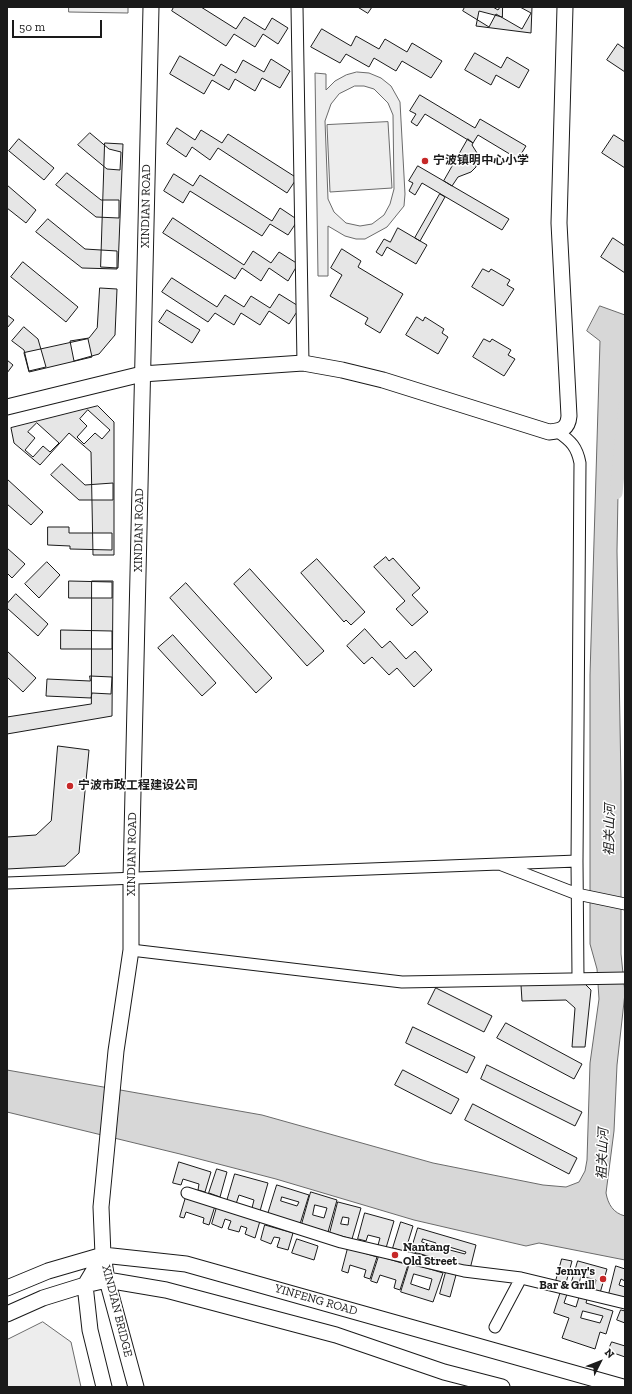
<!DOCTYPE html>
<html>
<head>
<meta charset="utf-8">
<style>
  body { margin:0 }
  #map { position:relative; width:632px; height:1394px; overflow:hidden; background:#fff; font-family:"Zilla Slab",serif }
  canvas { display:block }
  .frame { position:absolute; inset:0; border:8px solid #1a1a1a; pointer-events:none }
  .north { position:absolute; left:580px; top:1342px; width:40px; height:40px; -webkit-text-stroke:3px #fff; paint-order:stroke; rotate:48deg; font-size:11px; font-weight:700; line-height:16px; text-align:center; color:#1a1a1a }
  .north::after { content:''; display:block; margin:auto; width:14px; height:18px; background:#1a1a1a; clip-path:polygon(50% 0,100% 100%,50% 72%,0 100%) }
  .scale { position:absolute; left:12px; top:20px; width:90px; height:18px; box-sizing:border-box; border:2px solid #1a1a1a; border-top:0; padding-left:5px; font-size:12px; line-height:14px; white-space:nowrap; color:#1a1a1a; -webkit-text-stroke:3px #fff; paint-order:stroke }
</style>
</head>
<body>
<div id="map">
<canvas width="632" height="1394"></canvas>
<div class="frame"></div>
<div class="north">N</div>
<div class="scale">50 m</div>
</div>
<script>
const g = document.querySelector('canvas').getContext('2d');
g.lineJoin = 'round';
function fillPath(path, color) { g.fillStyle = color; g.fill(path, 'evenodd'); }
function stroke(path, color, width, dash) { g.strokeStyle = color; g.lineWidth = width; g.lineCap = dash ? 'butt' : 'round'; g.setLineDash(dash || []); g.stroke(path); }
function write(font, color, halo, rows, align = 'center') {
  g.font = font + ' "Zilla Slab","Noto Sans SC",serif'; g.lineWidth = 3; g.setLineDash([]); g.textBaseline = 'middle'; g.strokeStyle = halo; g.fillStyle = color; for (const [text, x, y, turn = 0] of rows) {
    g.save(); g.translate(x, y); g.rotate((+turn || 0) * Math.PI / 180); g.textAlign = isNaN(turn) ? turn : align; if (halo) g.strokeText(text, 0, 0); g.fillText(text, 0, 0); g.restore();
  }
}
const built = new Path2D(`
  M69 7H128V13L69 12Z
  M357 72 369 73 381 78 391 86 400 102 405 194 404 206 387 227 365 239H356L345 236 328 226V276H318L315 73 326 74V90L335 81 346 75ZM355 86H364L374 89 388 103 393 115 394 189 390 204 384 215 372 224 360 226 346 223 334 212 328 199 325 121 331 104 339 94Z
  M388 122 392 188 330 192 327 125Z
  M43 1322 71 1342 81 1387H7V1340Z`);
fillPath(built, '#ededed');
stroke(built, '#6a6a6a', 1);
const water = new Path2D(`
  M600 306 625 315V420L619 434 617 551 621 782V954L625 993 617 1065 614 1131 606 1193C608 1204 613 1213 625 1216V1260L539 1243 526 1246 414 1220 276 1179 180 1154 7 1112V1070L262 1115 433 1163 543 1185 566 1187 579 1182 585 1171 587 1160 590 1063 599 999 597 969 590 944V675L600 341 587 331Z`);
fillPath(water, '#d7d7d7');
stroke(water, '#6a6a6a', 1);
stroke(new Path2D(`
  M616 493 625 405`), '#d7d7d7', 13);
const building = new Path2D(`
  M174 7H201L236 29 244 17 265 30 272 18 288 28 278 44 263 34 255 47 234 34 226 46 172 11Z
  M358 7H372L368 13Z
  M465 7H493L498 10 500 7H520L531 13 522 29 496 14 489 27 463 11Z
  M503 7H532L531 33 476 26 479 11 502 17Z
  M322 29 351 46 356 36 379 49 385 39 407 52 412 43 442 61 431 78 402 61 396 71 374 58 369 67 346 54 340 63 311 47Z
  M618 44 625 49V72L607 60Z
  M475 53 501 68 507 57 529 70 519 88 496 75 491 85 465 70Z
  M180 56 214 76 221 64 236 73 243 60 264 72 271 59 290 71 280 88 262 78 255 91 235 79 229 90 212 80 204 94 170 74Z
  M420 95 475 128 480 119 526 146 518 159 478 135 473 143 425 114 417 126 411 122 416 114 410 111Z
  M177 128 195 140 201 130 222 143 228 134 297 178 287 193 218 148 210 160 192 147 186 157 167 144Z
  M90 133 109 149 121 152 120 170 107 169 78 145Z
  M614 135 625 142V168L602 153Z
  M19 139 54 168 44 180 9 151Z
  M468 139 473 143 472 145 477 153 476 167 471 172 458 177 452 186 444 181Z
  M105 143 123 144 118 268 101 267Z
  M418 166 509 219 502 230 422 183 415 195 409 191 413 183 409 181Z
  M67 173 101 200H119V218L96 217 56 185Z
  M174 174 193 186 200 175 272 221 280 208 298 220 288 235 270 224 262 236 190 191 183 203 164 191Z
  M7 185 36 210 26 223 7 208Z
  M440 194 445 197 420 241 415 238Z
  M173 218 244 265 253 251 271 263 279 252 298 264 288 281 269 268 261 281 242 268 235 279 163 233Z
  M48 219 85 249 117 251V269L82 268 36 232Z
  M398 228 427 245 416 264 387 247 382 256 376 252 384 239 390 242Z
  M613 238 625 246V273L601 257Z
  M342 249 361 261 358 267 403 294 380 333 365 324 368 318 330 296 342 275 331 268Z
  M23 262 78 307 66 322 11 277Z
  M483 269 489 272 491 269 510 280 507 285 514 289 503 306 472 287Z
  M172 278 217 307 225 295 244 307 251 296 270 308 279 294 300 307 289 324 269 311 260 325 241 313 234 325 215 313 208 322 162 292Z
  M100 288 117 289 115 335 99 354 74 361 70 341 89 338 97 328Z
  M167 310 200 330 192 343 159 322Z
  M7 315 14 320 7 328Z
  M417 317 423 321 425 317 444 329 442 333 448 337 438 354 406 335Z
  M24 327 38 339 46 367 29 371 24 350 12 341Z
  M88 339 92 357 29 372 24 353Z
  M484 339 490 342 492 339 511 350 508 355 515 359 504 376 473 357Z
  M7 360 13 365 7 373Z
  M98 406 114 422V555H93L91 452 69 433 40 465 14 443 11 428Z
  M88 410 110 430 102 439 95 433 84 444 77 437 87 426 80 419Z
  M37 423 59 443 50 452 43 446 33 457 25 450 35 438 28 432Z
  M62 464 85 485 113 483V500H79L51 475Z
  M7 479 43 512 31 525 7 504Z
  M48 527H69V533H112V550L70 549V546L48 545Z
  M7 548 25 564 12 578 7 573Z
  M386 557 389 561 393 558 420 588 412 595 428 612 412 626 396 609 405 601 374 567Z
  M317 559 365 612 351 625 346 620 344 622 301 573Z
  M47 562 60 575 39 598 25 584Z
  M250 569 324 651 307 666 234 584Z
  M69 581 112 582V598H69Z
  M92 581H113L112 716 7 734V717L91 704Z
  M186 583 272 678 256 693 170 598Z
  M16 594 48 624 38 636 7 608V604Z
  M365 629 382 648 390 641 406 659 415 651 432 670 414 687 397 668 389 675 372 657 364 664 347 646Z
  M61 630 112 631V649H61Z
  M173 635 216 683 202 696 158 648Z
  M7 651 36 678 23 692 7 677Z
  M90 676 112 677 111 694 92 693 91 698 46 696 47 679 90 681Z
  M58 746 89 750 79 853 65 866 7 869V837L36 835 51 821Z
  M583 982 591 990 585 1047H572L575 1008 566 1000 522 1001 521 985Z
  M436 988 492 1016 484 1032 428 1004Z
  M506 1023 582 1064 574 1079 497 1038Z
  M413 1027 475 1057 467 1073 406 1043Z
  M487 1065 582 1112 575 1126 481 1079Z
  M403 1070 459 1099 451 1114 395 1085Z
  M473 1104 577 1158 569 1174 465 1120Z
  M179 1162 211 1172 205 1192 198 1190 199 1184 183 1179 181 1185 173 1183Z
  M217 1169 227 1172 220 1197 209 1193Z
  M235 1174 268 1183 260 1211 252 1208 254 1200 239 1195 236 1204 227 1201Z
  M277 1185 309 1195 300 1224 268 1214ZM282 1197 299 1202 297 1206 281 1201Z
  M311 1192 337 1200 328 1232 302 1224ZM315 1205 327 1208 324 1218 313 1215Z
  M186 1197 215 1206 209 1225 203 1223 204 1218 186 1212 184 1218 180 1217Z
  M338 1202 361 1208 352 1239 330 1233ZM343 1217 349 1218 348 1225 341 1224Z
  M217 1207 260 1221 255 1238 245 1234 247 1228 241 1226 239 1232 228 1229 231 1221 225 1219 222 1228 212 1224Z
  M365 1213 394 1221 386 1248 378 1245 380 1238 368 1235 366 1241 358 1239Z
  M401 1222 413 1226 405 1252 393 1248Z
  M265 1225 293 1233 288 1250 277 1247 280 1238 274 1237 271 1244 261 1240Z
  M418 1228 476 1245 470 1269 411 1251ZM423 1239 436 1243V1246L422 1242ZM446 1246 466 1252 465 1254 446 1249Z
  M297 1239 318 1246 314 1260 292 1253Z
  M348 1248 377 1257 370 1279 364 1277 366 1270 350 1265 348 1273 342 1271Z
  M379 1256 408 1265 400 1290 394 1288 396 1280 380 1275 377 1283 371 1281Z
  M562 1259 572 1261 566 1283 556 1281Z
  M578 1261 607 1269 600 1293 593 1291 596 1280 581 1276 578 1287 571 1285Z
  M410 1263 443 1273 433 1302 401 1292ZM414 1274 432 1279 429 1290 411 1284Z
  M616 1266 625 1269V1281L621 1279 619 1285 625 1287V1298L609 1294Z
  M446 1272 456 1275 450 1297 440 1294Z
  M561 1291 567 1294 564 1303 576 1307 579 1297 587 1299 586 1303 613 1311 606 1334 600 1332 595 1349 562 1338 569 1318 554 1313ZM583 1311 603 1316 600 1323 581 1318Z
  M621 1310 625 1311V1323L617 1320Z
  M612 1342 625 1346V1357L608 1351Z`);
fillPath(building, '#e6e6e6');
stroke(building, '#1a1a1a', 1);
const street = new Path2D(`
  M297 7 303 363
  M558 432C571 441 577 447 580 463L577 861
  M502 865 577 894 625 904
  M7 883 577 861 578 978
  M131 950 402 982 625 978
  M187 1193 341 1242 464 1271 521 1278 625 1303
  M495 1327 521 1278`);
const secondary = new Path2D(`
  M7 407 142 374 303 363 342 370 383 380 549 432C561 431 568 429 569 416L559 223 565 7
  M103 1255 85 1285 90 1330 104 1387
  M7 1288 48 1271 103 1255 186 1264 623 1387
  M7 1314 43 1298 85 1285 107 1280 166 1290 336 1335 444 1372 502 1387
  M136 1387 107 1280 103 1255 101 1207 116 1051 131 950V879L151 7`);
stroke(street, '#1a1a1a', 13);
stroke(secondary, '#1a1a1a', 17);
stroke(street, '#fff', 11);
stroke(secondary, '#fff', 15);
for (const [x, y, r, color] of [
  [425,161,4,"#c62828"],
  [70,786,4,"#c62828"],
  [395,1255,4,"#c62828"],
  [603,1279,4,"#c62828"]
]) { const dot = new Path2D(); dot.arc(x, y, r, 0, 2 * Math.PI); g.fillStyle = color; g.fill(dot); stroke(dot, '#fff', 1.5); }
write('bold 12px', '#1a1a1a', '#fff', [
  ["宁波镇明中心小学",433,161],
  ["宁波市政工程建设公司",78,786],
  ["Nantang",403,1248],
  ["Old Street",403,1262],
  ["Jenny's",595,1272,"right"],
  ["Bar & Grill",595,1286,"right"]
], 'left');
write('12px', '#1a1a1a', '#fff', [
  ["XINDIAN ROAD",146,206,-89],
  ["XINDIAN ROAD",139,530,-89],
  ["XINDIAN ROAD",132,854,-89],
  ["YINFENG ROAD",316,1300,16],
  ["XINDIAN BRIDGE",117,1311,76]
]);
write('italic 13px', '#1a1a1a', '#fff', [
  ["祖关山河",610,830,-89],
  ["祖关山河",603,1154,-88]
]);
</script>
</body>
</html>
